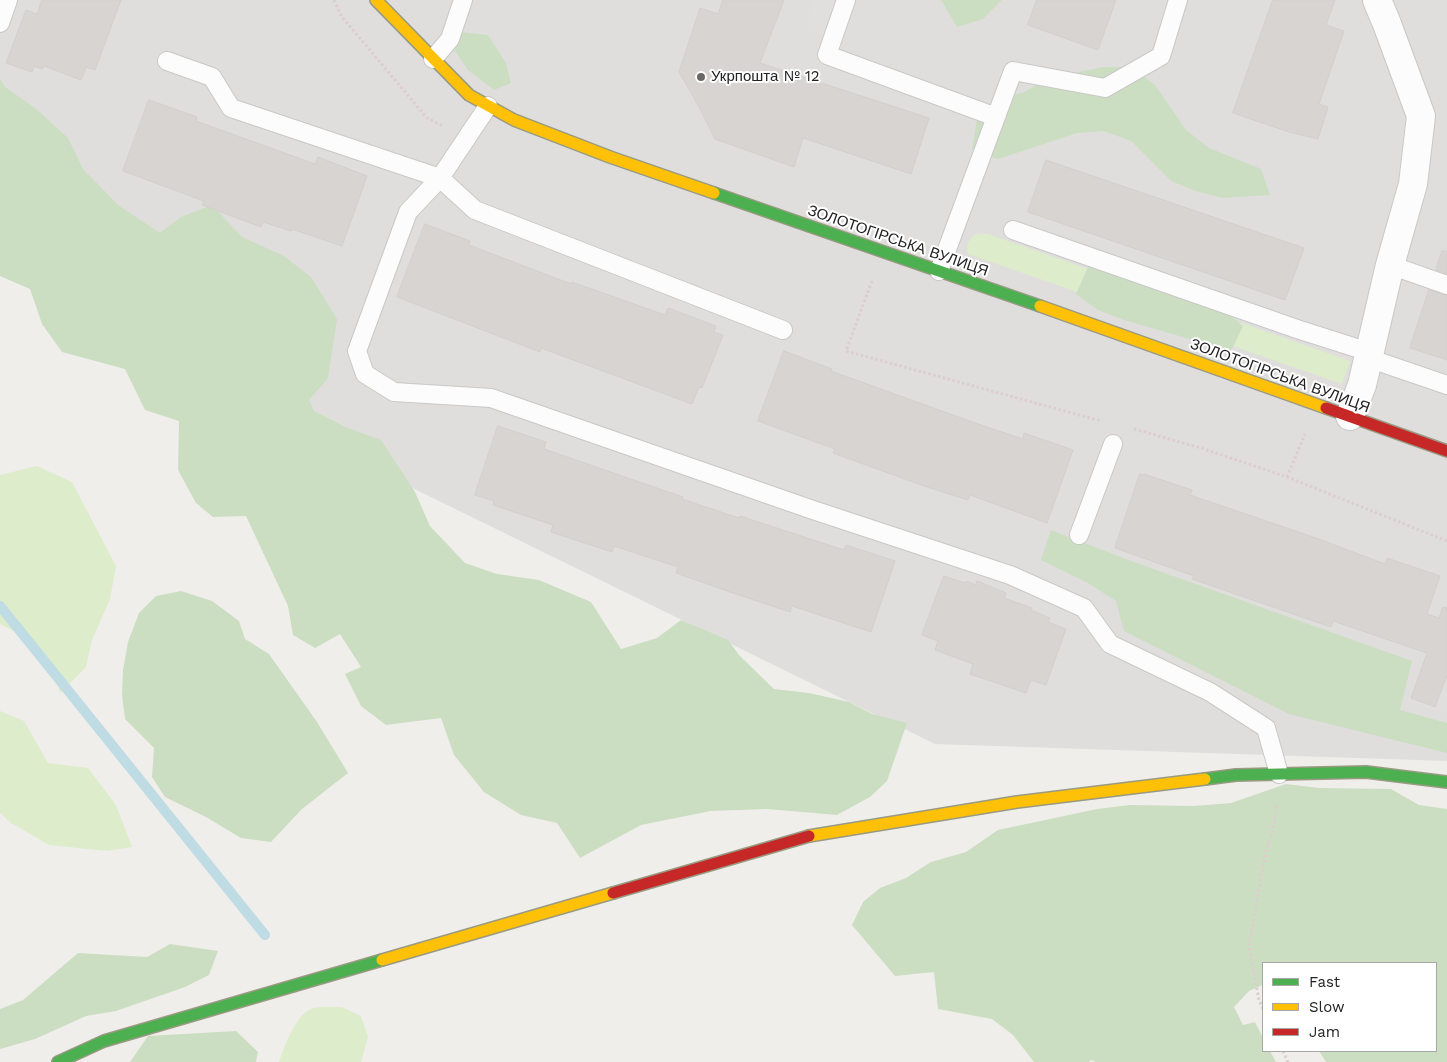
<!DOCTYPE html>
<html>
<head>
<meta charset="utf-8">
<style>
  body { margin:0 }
  #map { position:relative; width:1447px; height:1062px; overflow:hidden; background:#f0eeeb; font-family:"Work Sans",sans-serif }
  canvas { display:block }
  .legend { position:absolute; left:1262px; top:962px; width:175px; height:90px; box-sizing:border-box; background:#fff; border:1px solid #a7a7a7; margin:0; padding:6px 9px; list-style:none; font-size:15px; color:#222 }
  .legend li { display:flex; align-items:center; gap:10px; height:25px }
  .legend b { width:25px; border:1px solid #a7a7a7 }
</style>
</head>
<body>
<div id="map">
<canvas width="1447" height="1062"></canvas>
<ul class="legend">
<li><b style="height:6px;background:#4caf50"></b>Fast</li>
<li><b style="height:6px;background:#ffc107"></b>Slow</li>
<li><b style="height:6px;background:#c62828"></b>Jam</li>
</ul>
</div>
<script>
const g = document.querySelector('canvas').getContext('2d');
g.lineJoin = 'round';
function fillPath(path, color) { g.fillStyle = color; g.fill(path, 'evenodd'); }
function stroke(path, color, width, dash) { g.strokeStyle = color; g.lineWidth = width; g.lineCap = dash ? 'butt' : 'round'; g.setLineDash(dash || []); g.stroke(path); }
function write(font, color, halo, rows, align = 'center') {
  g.font = font + ' "Work Sans",sans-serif'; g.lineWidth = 4; g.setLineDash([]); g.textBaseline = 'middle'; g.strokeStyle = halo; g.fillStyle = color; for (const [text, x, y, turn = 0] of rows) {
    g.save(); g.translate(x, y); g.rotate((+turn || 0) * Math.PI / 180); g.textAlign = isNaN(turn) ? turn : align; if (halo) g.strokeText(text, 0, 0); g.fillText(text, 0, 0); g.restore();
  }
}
fillPath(new Path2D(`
  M0 0H1447V761L935 744 339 452 0 131Z`), '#dfdedc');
fillPath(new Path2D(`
  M977 234H988L1350 361 1342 384 968 254C966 243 968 239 977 234Z
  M37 466 72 482 116 566 110 599 92 640 86 667 60 693 53 665 28 638 0 624V475Z
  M0 711 24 721 48 763 88 768 116 805 132 847 107 851 49 845 11 823 0 813Z
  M342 1007 361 1016 368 1037 361 1062H279C284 1047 297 1011 314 1008 323 1006 333 1007 342 1007Z`), '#ddeccb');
fillPath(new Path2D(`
  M941 0H1002L983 19 957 27Z
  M460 32 488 35 506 63 511 83 494 90 468 70 455 51Z
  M1103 67H1131L1155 85 1186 130 1209 148 1261 169 1270 195 1222 198 1196 191 1171 181 1131 141 1104 131 1077 133 998 159 972 149 977 120 998 101 1024 92 1048 79Z
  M0 79 5 87 35 108 68 138 83 169 118 205 160 233 181 217 212 205 242 237 284 256 311 277 337 319 328 378 309 400 314 411 345 427 381 440 415 492 430 526 465 563 497 574 539 580 591 602 621 649 657 638 681 620 728 640 739 655 774 689 809 693 849 702 872 714 907 723 887 781 870 797 837 815 767 809 711 811 641 825 580 858 557 823 521 815 484 792 454 755 441 718 386 725 361 706 345 674 361 667 340 634 315 648 293 635 288 606 246 516 213 517 196 503 178 470 179 421 145 410 125 369 62 352 42 324 30 289 0 276Z
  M1090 263 1222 308 1243 326 1231 351 1124 320 1098 310 1076 294Z
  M1051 530 1131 561 1412 661 1400 710 1447 723V753L1289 714 1124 631 1116 601 1088 583 1041 560Z
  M181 591 212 601 239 621 245 639 269 654 317 722 348 773 302 809 271 842 241 838 206 817 165 797 152 777 154 748 125 719 122 695 123 670 128 642 139 613 156 596Z
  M1286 784 1319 788 1391 789 1419 805 1447 809V1062H1326L1319 1051H1436V963H1263V985L1249 991 1234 1007 1243 1025 1255 1022 1263 1038V1051H1270L1276 1062H1096L1091 1060 1089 1062H1034L1013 1035 992 1019 938 1009 934 972 895 976 852 925 863 902 880 888 906 878 931 862 966 852 998 830 1097 809 1130 805 1194 806 1231 803Z
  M170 944 218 951 209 975 185 987 116 1011 86 1016 35 1039 0 1049V1009L23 1000 78 953 147 957Z
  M236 1031 258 1052 256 1062H130L148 1036Z`), '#cbdec1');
fillPath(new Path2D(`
  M814 0H838L825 35 804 28Z
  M1447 617V713L1411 703Z`), '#e0dfde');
stroke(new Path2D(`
  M0 606 265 935`), '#bfdbe3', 10);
const building = new Path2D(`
  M42 0H121L95 70 86 67 81 80 44 66 42 69 34 66 32 72 6 63 26 10 37 14Z
  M723 0H784L760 63 929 118 911 174 803 138 794 167 715 139 697 103 679 72 700 8 718 14Z
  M1037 0H1116L1098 50 1028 25Z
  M1273 0H1335L1326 25 1344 31 1319 104 1328 107 1318 139 1289 132 1233 113Z
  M149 100 197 117 196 121 315 164 318 157 367 176 342 246 292 229 291 231 263 222 261 227 202 205 204 201 123 171Z
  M1046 160 1304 248 1285 300 1028 212Z
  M425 224 470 241 469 245 571 284 572 282 665 315 668 308 716 326 714 332 723 335 702 388 699 387 692 404 541 348 540 352 397 297Z
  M1442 251H1447V274L1436 270Z
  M1429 290 1447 295V360L1410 348Z
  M784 351 832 369 831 371 978 424 1023 439 1024 433 1073 450 1047 523 970 495 968 500 924 486 833 453 835 449 758 421Z
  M498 426 546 442 544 449 683 497 682 499 739 518 740 516 844 550 846 545 895 561 871 632 792 606 790 612 730 592 676 573 678 567 614 546 612 552 551 532 553 525 493 505 494 501 475 495Z
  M1140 474 1144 475V474L1192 490 1190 495 1316 538 1385 564 1387 558 1440 576 1427 614 1439 618 1443 607 1447 608V676L1435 707 1411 698 1427 653 1333 621 1331 627 1192 579 1194 576 1115 548Z
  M944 576 965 583 966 581 976 585 977 581 1006 593 1004 598 1032 608 1031 610 1050 618 1048 622 1066 629 1046 685 1031 680 1026 693 970 674 973 664 935 650 938 641 922 635Z`);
fillPath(building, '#d7d4d2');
stroke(building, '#d3d0cc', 1);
const lane = new Path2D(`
  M846 0 827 55 996 117
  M0 23 8 0
  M433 59 450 39 463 0
  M167 61 212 77 231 108 440 178 475 210 783 330
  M488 106 440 178 408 212 357 351 365 374 394 392 491 398 813 510 1010 575 1084 608 1110 644 1210 692 1266 728 1279 774
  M1013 230 1297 329 1369 352
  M1390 265 1447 285
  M939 271 1013 71 1105 88 1161 56 1178 0
  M1368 358 1447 385
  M1079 535 1113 444`);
const street = new Path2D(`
  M1350 416 1362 385 1390 265 1413 184 1421 116 1387 24 1377 0`);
const fast = new Path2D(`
  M714 193 1040 306
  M1205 779 1236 775 1366 772 1447 782
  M58 1062 104 1041 382 960`);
const slow = new Path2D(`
  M376 0 469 95 514 120 610 157 714 193
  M1040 306 1326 408
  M809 836 1017 802 1205 779
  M382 960 613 893`);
const jam = new Path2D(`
  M1326 408 1447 451
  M613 893 809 836`);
stroke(lane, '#c9c8c7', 20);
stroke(street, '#c9c8c7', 30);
stroke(fast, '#999a82', 14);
stroke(slow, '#999a82', 14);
stroke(jam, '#999a82', 14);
stroke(new Path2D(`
  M334 0 342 17 427 118 443 126
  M872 281 846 351 1101 421
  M1134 429 1201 448 1287 477 1447 541
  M1287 477 1305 434
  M1263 1009 1259 1000 1249 946 1263 865 1274 824 1276 804
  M1283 1051 1288 1062`), '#dccecd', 3, [2.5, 2.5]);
stroke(lane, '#fdfcfc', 18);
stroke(street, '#fdfcfc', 28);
stroke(fast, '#4caf50', 11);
stroke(slow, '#ffc107', 11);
stroke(jam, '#c62828', 11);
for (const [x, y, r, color] of [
  [701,77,5,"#6a6968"]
]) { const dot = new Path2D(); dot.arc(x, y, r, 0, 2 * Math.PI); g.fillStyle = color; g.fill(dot); stroke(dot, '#fff', 2); }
write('15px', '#222', '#fff', [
  ["Укрпошта № 12",711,77]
], 'left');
write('15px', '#222', '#fff', [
  ["ЗОЛОТОГІРСЬКА ВУЛИЦЯ",898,241,19],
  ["ЗОЛОТОГІРСЬКА ВУЛИЦЯ",1280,376,20]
]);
</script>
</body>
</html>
